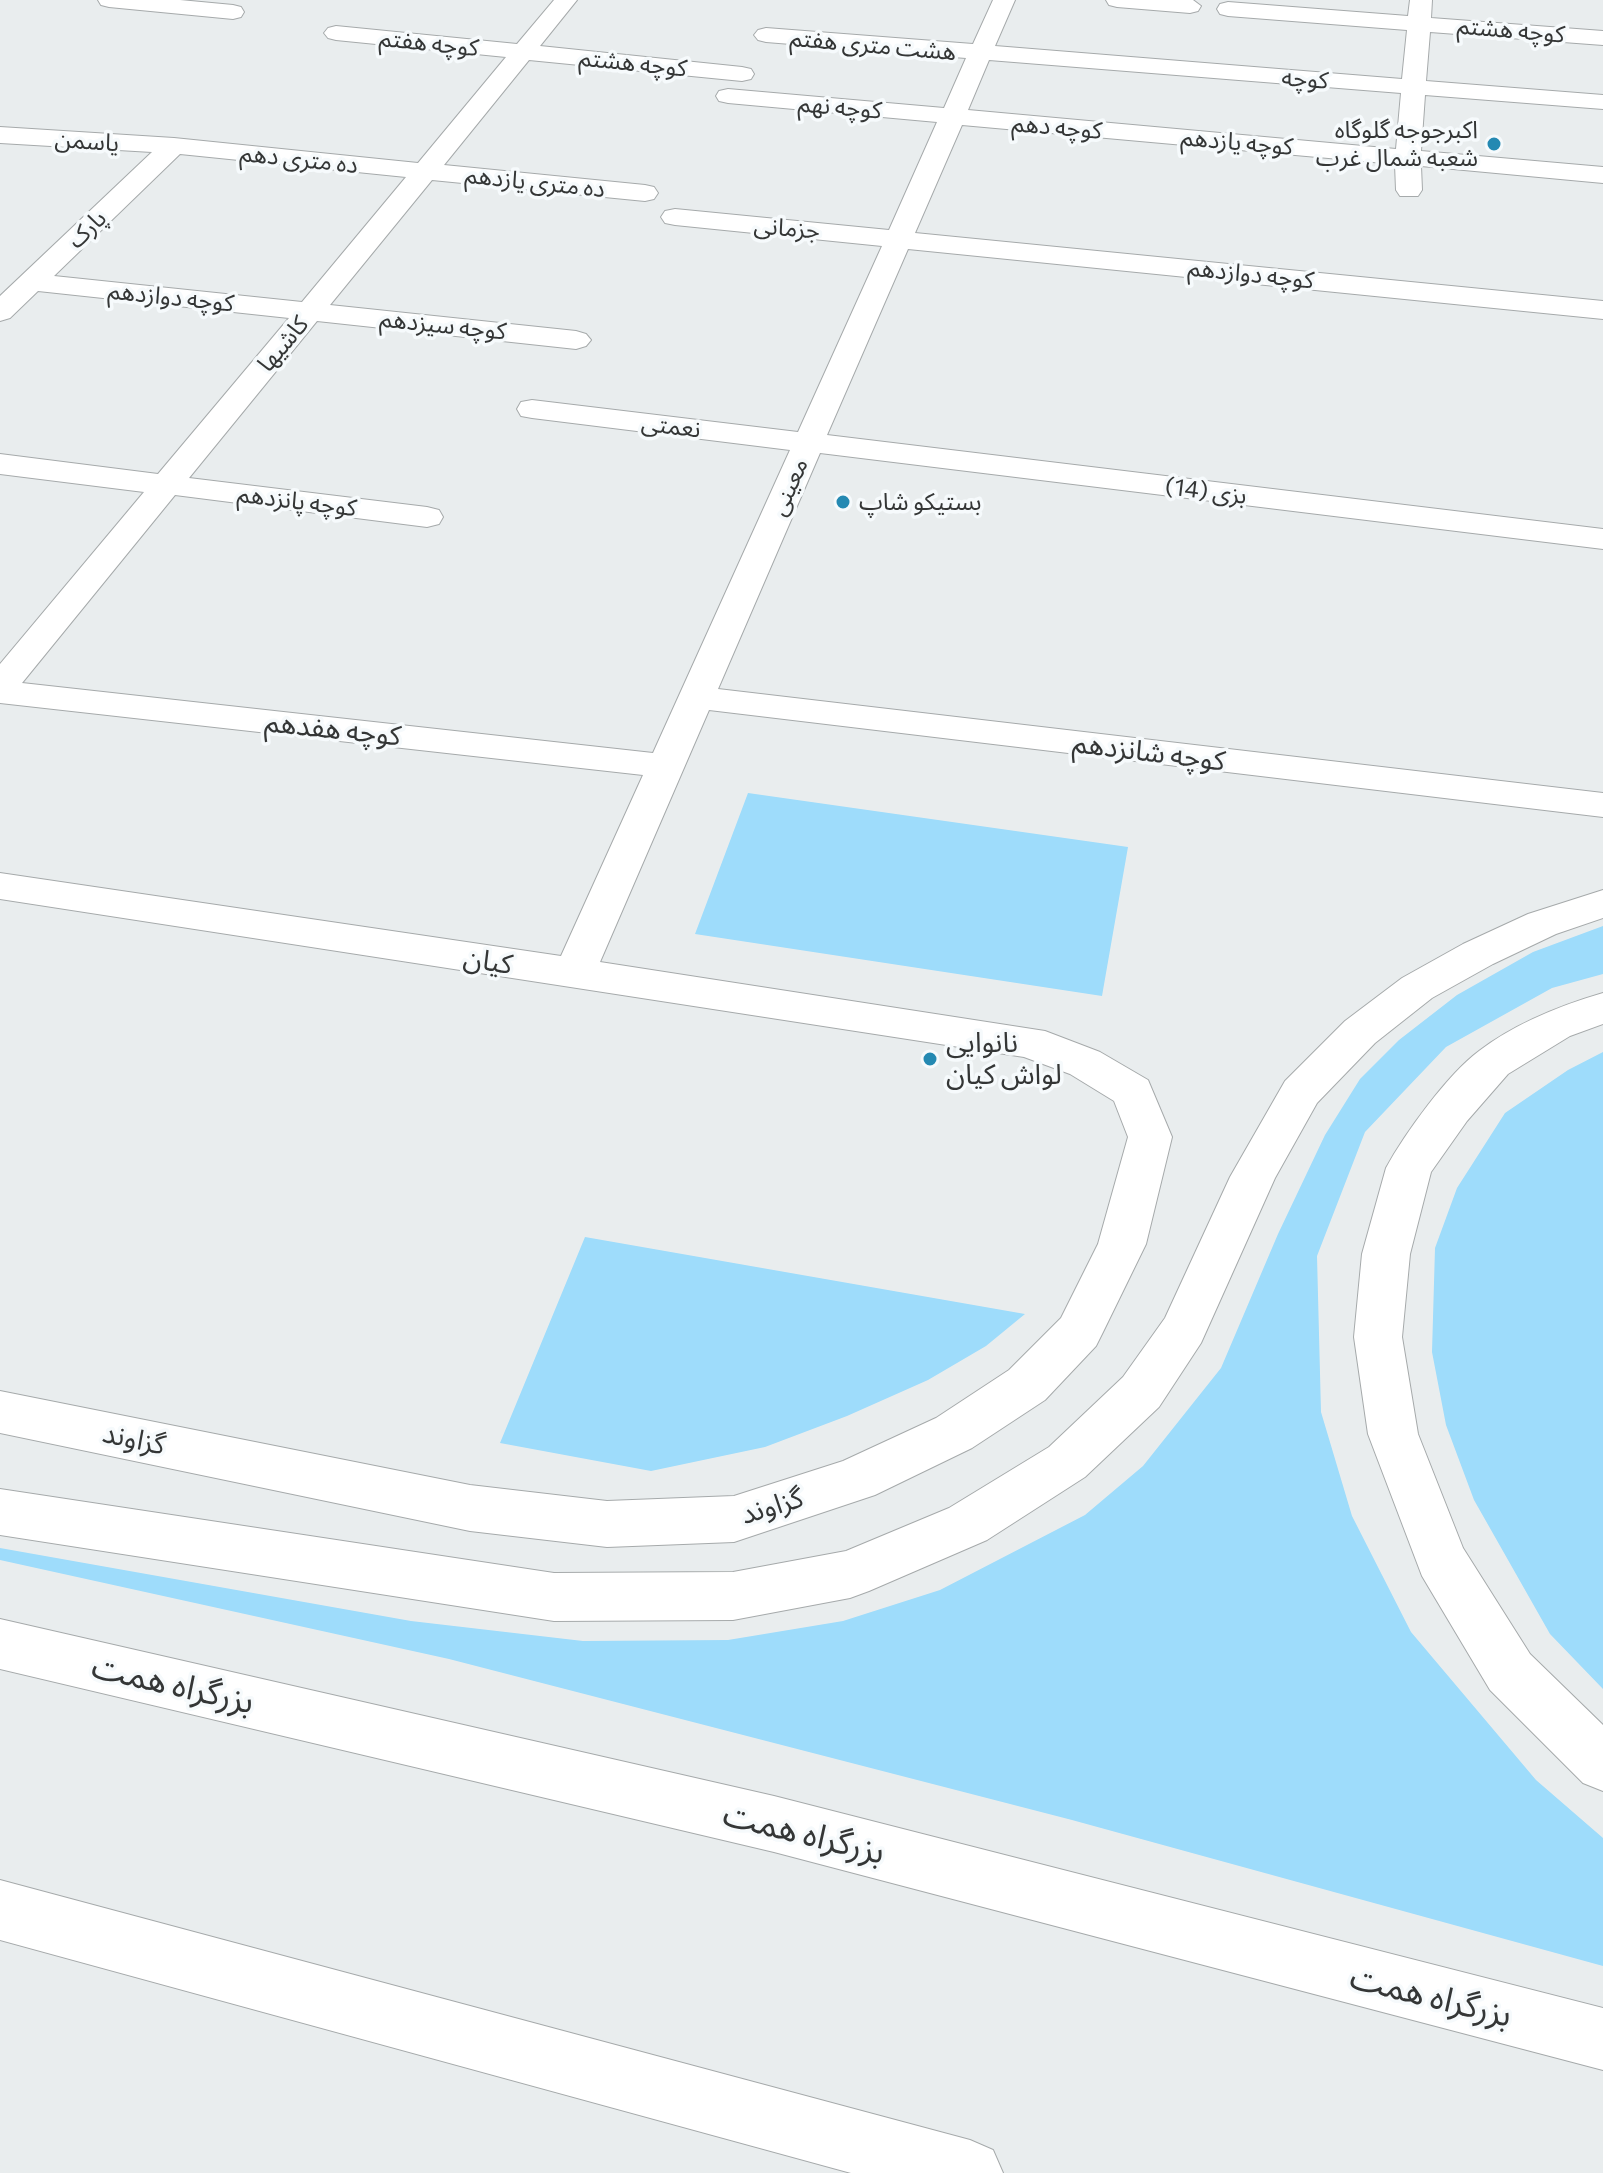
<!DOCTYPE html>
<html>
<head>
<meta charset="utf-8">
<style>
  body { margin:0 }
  canvas { display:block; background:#e9edee }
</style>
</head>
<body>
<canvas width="1603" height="2173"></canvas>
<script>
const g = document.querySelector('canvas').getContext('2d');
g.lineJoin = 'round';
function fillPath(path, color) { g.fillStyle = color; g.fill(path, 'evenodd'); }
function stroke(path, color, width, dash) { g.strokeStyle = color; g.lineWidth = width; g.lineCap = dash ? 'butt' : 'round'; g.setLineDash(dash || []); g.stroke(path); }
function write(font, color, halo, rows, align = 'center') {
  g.font = font + ' Commissioner,"Noto Sans Arabic",sans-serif'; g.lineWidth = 7; g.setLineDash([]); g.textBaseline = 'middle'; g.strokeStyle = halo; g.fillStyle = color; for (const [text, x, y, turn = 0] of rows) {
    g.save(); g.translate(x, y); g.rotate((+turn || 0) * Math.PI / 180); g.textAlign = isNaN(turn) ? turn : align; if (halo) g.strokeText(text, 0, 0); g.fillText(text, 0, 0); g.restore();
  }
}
fillPath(new Path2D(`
  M748 793 1128 847 1102 996 695 934Z
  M1603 926V974L1552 988 1446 1047 1365 1132 1317 1256 1321 1412 1352 1516 1411 1632 1536 1780 1603 1838V1966L1072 1820 449 1659 0 1560V1548L411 1621 583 1641 728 1640 843 1621 940 1590 1085 1515 1143 1466 1221 1368 1278 1234 1325 1135 1360 1079 1399 1040 1457 995 1533 952Z
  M1603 1052V1689L1550 1634 1474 1500 1446 1425 1432 1352 1435 1248 1457 1188 1505 1113 1568 1070Z
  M585 1237 1025 1314 986 1346 928 1380 847 1416 765 1447 651 1471 500 1443Z`), '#9edcfb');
const minor = new Path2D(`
  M98 0H180L233 5 241 7 244 12 241 17 233 19 109 7 101 5Z
  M554 0H577L540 46 742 67 751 69 754 74 751 79 742 81 529 60 444 165 645 185 654 187 658 193 654 199 645 201 432 180 330 305 576 331 586 334 591 340 586 346 576 349 317 321 189 478 427 507 439 510 443 517 439 524 427 527 175 495 22 683 653 753 790 450 532 418 521 416 517 409 521 402 532 400 798 432 882 246 675 225 665 223 661 217 665 211 675 209 889 230 937 122 728 103 719 101 716 96 719 91 728 89 944 108 966 58 766 42 758 40 754 35 758 30 766 28 973 44 993 0H1015L995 46 1402 79 1407 30 1228 16 1220 14 1217 9 1220 4 1228 2 1408 16 1410 0H1432L1431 18 1603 31V45L1430 32 1426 81 1603 95V109L1425 95 1421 151 1603 167V183L1421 166 1422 190 1418 196H1400L1396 190 1395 164 962 125 915 233 1603 301V319L908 249 827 435 1603 529V549L820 453 718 689 1603 793V817L709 710 600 962 1045 1031 1100 1052 1148 1080 1172 1137 1146 1244 1103 1332 1096 1346 1045 1400 972 1448 875 1495 734 1542 607 1547 470 1531 0 1433V1391L470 1485 607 1501 734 1496 843 1461 936 1418 1009 1370 1061 1318 1098 1244 1128 1137 1114 1101 1070 1074 1024 1057 0 899V873L561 956 643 775 0 703V664L144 492 0 474V454L158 474 289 318 38 291 10 318 0 321V296L152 152 0 143V127L174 138 418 163 506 57 336 40 328 38 324 33 328 28 336 26 517 44ZM989 60 1401 93 1396 149 968 110ZM180 154 406 177 302 302 54 276Z
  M1106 0H1193L1201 6 1198 11 1190 13 1117 7 1109 5Z`);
const trunk = new Path2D(`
  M1603 890V918L1556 934 1493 964 1432 998 1375 1043 1317 1103 1275 1178 1201 1343 1159 1407 1085 1477 987 1540 869 1591 850 1598 733 1620 554 1621 0 1535V1489L554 1573 733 1572 846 1551 949 1508 1049 1447 1123 1377 1165 1318 1230 1177 1285 1081 1345 1021 1402 978 1463 944 1528 914Z
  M1603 993V1024L1570 1036 1508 1074 1467 1121 1431 1172 1410 1254 1402 1337 1418 1434 1463 1548 1530 1654 1603 1725V1791L1583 1783 1490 1690 1422 1576 1368 1434 1354 1337 1362 1254 1386 1168C1405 1133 1448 1074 1479 1051 1516 1023 1559 1006 1603 993Z
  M0 1619 774 1796 1603 2008V2070L774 1852 0 1669Z
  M0 1880 970 2140 993 2150 1003 2173H851L0 1940Z`);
stroke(minor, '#a6aaab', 2);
stroke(trunk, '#a6aaab', 2);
fillPath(minor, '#fff');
fillPath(trunk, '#fff');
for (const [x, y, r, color] of [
  [1494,144,8,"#2489b2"],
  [843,502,8,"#2489b2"],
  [930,1059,8,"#2489b2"]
]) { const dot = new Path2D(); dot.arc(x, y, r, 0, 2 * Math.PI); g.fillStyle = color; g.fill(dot); stroke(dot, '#f6fafc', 3); }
write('24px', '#343636', '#f6fafc', [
  ["کوچه هشتم",1511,30,5],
  ["کوچه هفتم",429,43,6],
  ["هشت متری هفتم",873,45,5],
  ["کوچه هشتم",633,63,6],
  ["کوچه",1305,79,4],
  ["کوچه نهم",840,107,5],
  ["کوچه دهم",1057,127,5],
  ["یاسمن",87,141,4],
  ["کوچه یازدهم",1237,142,5],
  ["ده متری دهم",299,159,6],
  ["ده متری یازدهم",535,182,6],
  ["جزمانی",787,228,5],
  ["پارک",87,229,-44],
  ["کوچه دوازدهم",1251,274,6],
  ["کوچه دوازدهم",171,297,6],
  ["کوچه سیزدهم",443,325,6],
  ["کاشیها",283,344,-50],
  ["نعمتی",671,426,7],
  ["معینی",789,487,-66],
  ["بزی (14)",1206,491,7],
  ["کوچه پانزدهم",297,501,7]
]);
write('24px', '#343636', '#f6fafc', [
  ["اکبرجوجه گلوگاه",1478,130],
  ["شعبه شمال غرب",1478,158],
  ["بستیکو شاپ",859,502,"left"]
], 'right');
write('28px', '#343636', '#f6fafc', [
  ["کوچه هفدهم",333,729,6],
  ["کوچه شانزدهم",1149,752,7],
  ["کیان",488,961,9],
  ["گزاوند",134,1439,12],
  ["گزاوند",772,1506,-17]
]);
write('28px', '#343636', '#f6fafc', [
  ["نانوایی",946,1043],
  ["لواش کیان",946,1075]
], 'left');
write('34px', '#343636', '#f6fafc', [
  ["بزرگراه همت",173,1684,13],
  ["بزرگراه همت",804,1833,14],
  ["بزرگراه همت",1431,1996,14]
]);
</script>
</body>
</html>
